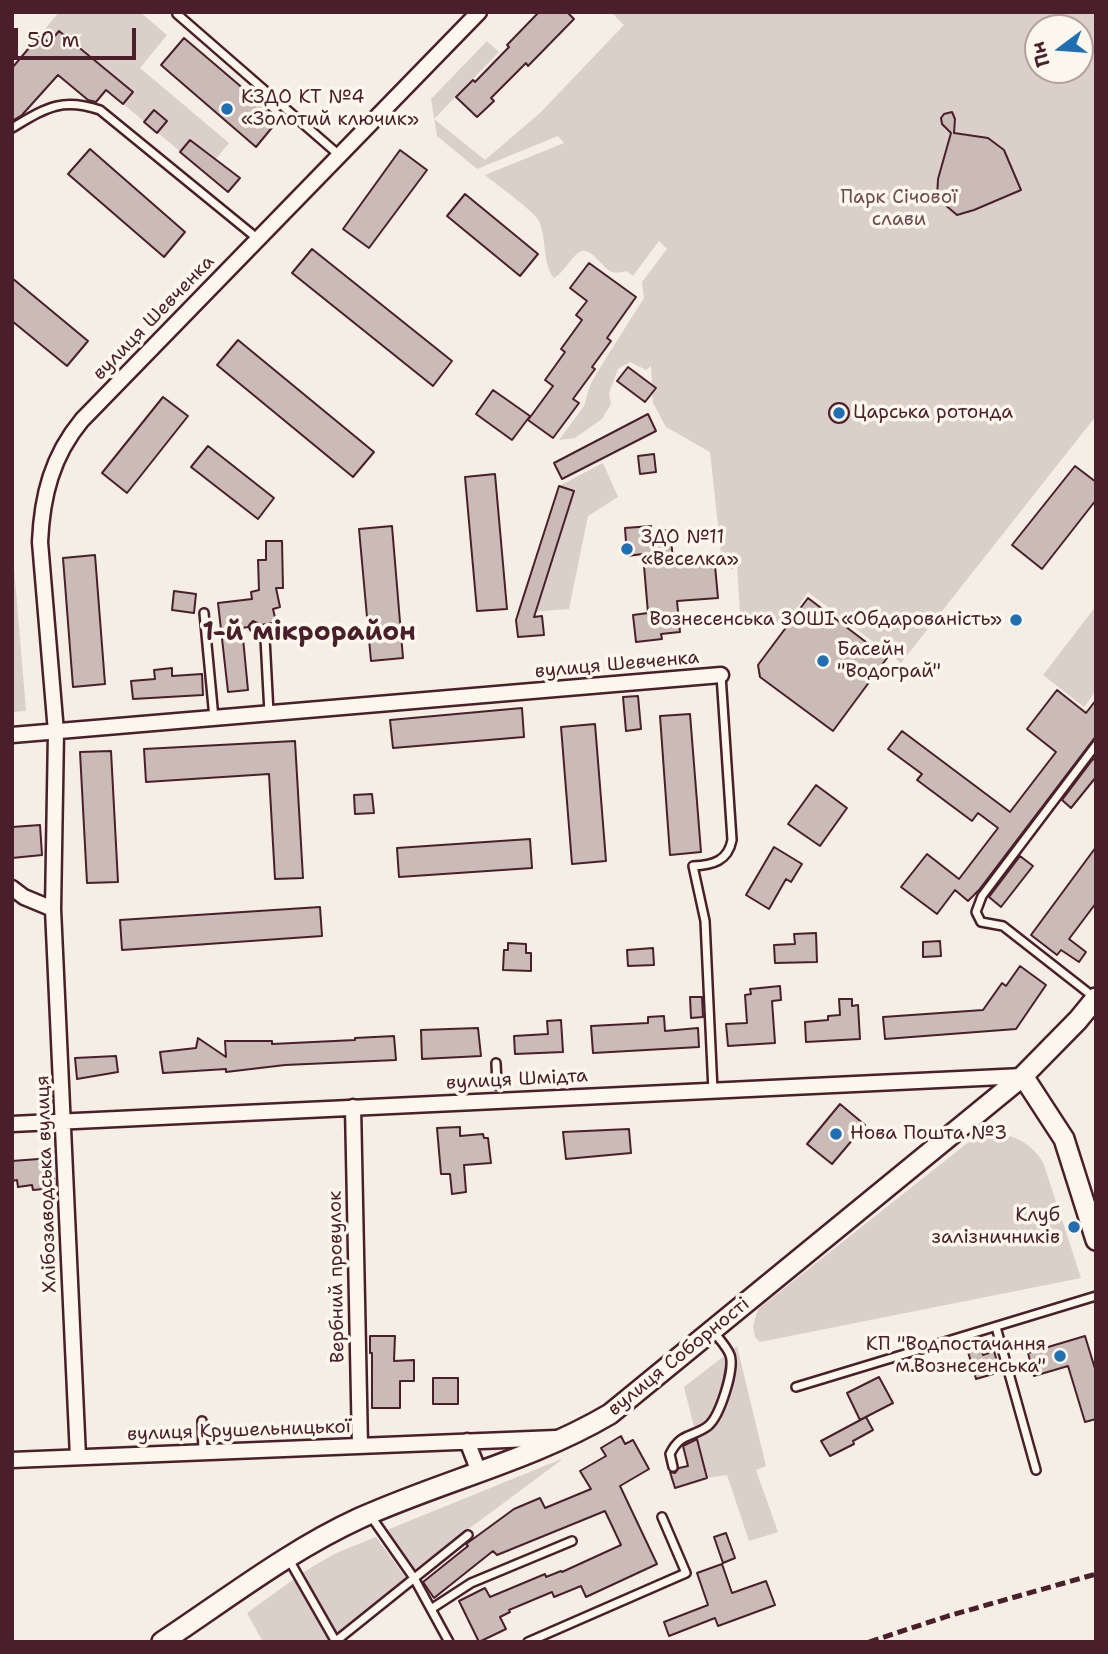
<!DOCTYPE html>
<html>
<head>
<meta charset="utf-8">
<style>
  body { margin:0 }
  #map { position:relative; width:1108px; height:1654px; overflow:hidden; background:#f4eee4; font-family:"Shantell Sans",sans-serif }
  canvas { display:block }
  .frame { position:absolute; inset:0; border:14px solid #4a1f2b; pointer-events:none }
  .north { position:absolute; left:1024px; top:14px; width:70px; height:70px; box-sizing:border-box; background:#fbf7ec; border:2px solid #b4a19f; border-radius:50%; rotate:254deg; font-size:19px; font-weight:700; line-height:28px; text-align:center; color:#4a1f2b }
  .north::after { content:''; display:block; margin:auto; width:24px; height:32px; background:#1f6fb2; clip-path:polygon(50% 0,100% 100%,50% 72%,0 100%) }
  .scale { position:absolute; left:14px; top:28px; width:122px; height:32px; box-sizing:border-box; border:4px solid #4a1f2b; border-top:0; padding-left:9px; font-size:21px; line-height:24px; white-space:nowrap; color:#4a1f2b; -webkit-text-stroke:5px #fbf7ec; paint-order:stroke }
</style>
</head>
<body>
<div id="map">
<canvas width="1108" height="1654"></canvas>
<div class="frame"></div>
<div class="north">Пн</div>
<div class="scale">50 m</div>
</div>
<script>
const g = document.querySelector('canvas').getContext('2d');
g.lineJoin = 'round';
function fillPath(path, color) { g.fillStyle = color; g.fill(path, 'evenodd'); }
function stroke(path, color, width, dash) { g.strokeStyle = color; g.lineWidth = width; g.lineCap = dash ? 'butt' : 'round'; g.setLineDash(dash || []); g.stroke(path); }
function write(font, color, halo, rows, align = 'center') {
  g.font = font + ' "Shantell Sans",sans-serif'; g.lineWidth = 7; g.setLineDash([]); g.textBaseline = 'middle'; g.strokeStyle = halo; g.fillStyle = color; for (const [text, x, y, turn = 0] of rows) {
    g.save(); g.translate(x, y); g.rotate((+turn || 0) * Math.PI / 180); g.textAlign = isNaN(turn) ? turn : align; if (halo) g.strokeText(text, 0, 0); g.fillText(text, 0, 0); g.restore();
  }
}
fillPath(new Path2D(`
  M59 12H140L167 35 140 68 229 143 205 172 40 35Z
  M611 12H1096V416L901 663 808 592 787 622 741 627 737 566 732 570 721 553 710 452 666 427 653 403 651 366 646 370 630 362 618 369 609 393 611 404 602 419 575 438 559 440 584 406 590 385 601 366 644 298 642 282 667 249 659 241 633 276 627 271C621 272 616 274 610 271 601 266 589 244 578 253 569 260 565 271 554 278 542 262 547 240 539 221 535 212 496 184 485 175L564 143 558 136 477 169 437 136 431 99 487 41 499 52 434 119 485 160 540 113 624 25ZM1038 28H1080V70H1038Z
  M603 463 618 497 588 516 569 609 517 613 559 486Z
  M12 544 26 711 12 712Z
  M1096 606V691L1084 707 1043 675Z
  M998 1134C1018 1136 1032 1145 1043 1162L1081 1278 760 1342 755 1337 753 1326 758 1309 966 1144 982 1136Z
  M737 1346 766 1466 756 1470 778 1532 749 1541 727 1475 707 1478 684 1387Z
  M564 1458 415 1569 387 1530Z
  M376 1537 406 1578 337 1634 302 1573 336 1553Z
  M294 1579 330 1640 329 1642H263L247 1613Z`), '#dbd0c9');
const building = new Path2D(`
  M539 12H567L574 19 528 66 526 63 491 98 494 101 477 117 456 97 473 80 475 82 509 47 507 45Z
  M59 31 133 92 123 104 106 90 96 102 88 100 58 75 22 115 12 121V68L40 35 49 43Z
  M184 38 279 119 256 147 161 65Z
  M154 110 167 121 157 133 144 122Z
  M952 112 955 119 954 133 988 138 1004 150 1021 190 974 210 957 215 937 198 938 179 951 133 942 124 941 118 944 114Z
  M190 140 240 178 228 192 180 152Z
  M90 149 185 232 164 257 68 174Z
  M400 150 427 170 369 248 343 229Z
  M465 194 538 254 520 276 447 216Z
  M312 249 452 361 433 386 292 273Z
  M589 263 636 297 607 338 611 341 592 367 595 369 573 399 579 403 553 438 528 420 553 386 545 380 565 352 561 349 582 320 576 315 587 301 570 288Z
  M12 278 88 341 67 366 12 321Z
  M238 340 374 452 353 477 217 365Z
  M628 367 656 388 645 402 617 381Z
  M493 390 530 416 512 440 476 414Z
  M163 397 188 416 127 493 102 473Z
  M829 413a10 10 0 1 1 20 0a10 10 0 1 1-20 0Z
  M648 414 656 431 562 479 554 463Z
  M208 446 274 498 258 519 191 467Z
  M654 454 656 472 640 474 638 456Z
  M1075 466 1096 482V500L1042 569 1012 545Z
  M495 474 507 609 477 611 465 477Z
  M559 486 574 491 534 617 542 616 544 635 518 637 516 620Z
  M392 526 403 658 371 661 359 529Z
  M651 526V532L670 530 673 559 714 555 718 598 677 601 680 632 661 634 662 639 636 642 633 615 648 613 643 554 627 556 625 528Z
  M266 541H282L283 588H276L280 607 273 609 276 622 261 625 253 621 248 627 242 628 248 690 228 692 218 603 252 599 251 592 259 590 258 560H266Z
  M95 555 105 684 73 687 63 558Z
  M174 591 196 594 194 613 172 610Z
  M808 598 887 658 833 731 760 677 758 665Z
  M172 668V676L202 674 203 695 133 699 131 681 155 679 154 670Z
  M1057 690 1086 713 1096 700V736L979 890 968 901 955 890 937 914 901 887 927 854 959 879 998 828 978 813 972 821 917 780 922 774 888 749 902 731 1010 812 1056 752 1027 729Z
  M638 696 641 729 626 731 623 697Z
  M522 708 524 737 393 748 390 720Z
  M690 714 701 852 670 855 660 716Z
  M595 724 606 861 572 864 561 727Z
  M295 741 303 878 275 879 269 774 146 782 144 749Z
  M111 751 118 882 87 883 80 752Z
  M1093 759 1096 761V777L1071 808 1062 800Z
  M816 785 847 808 820 846 788 824Z
  M372 794 374 813 355 814 354 795Z
  M40 825 42 855 12 858V827Z
  M530 839 532 868 399 877 397 848Z
  M774 847 802 864 791 882 786 879 769 909 746 895Z
  M1096 847V903L1069 939 1086 952 1079 962 1061 950 1057 955 1031 935Z
  M1020 856 1033 866 1001 907 989 897Z
  M320 907 322 936 122 950 120 920Z
  M816 933 817 962 775 963 774 945 795 944 794 934Z
  M940 941 941 956 923 957V942Z
  M508 943 526 944V953H531V971L503 970 504 950H508Z
  M653 948 654 965 628 966 627 950Z
  M1020 966 1046 985 1016 1029 885 1039 883 1017 983 1010 1002 983 1006 986Z
  M780 986 781 1000 772 1001 775 1043 728 1046 726 1024 747 1023 745 995 751 994 750 989Z
  M690 997H702L703 1017 691 1018Z
  M839 999H852V1006L858 1005 860 1039 806 1042 805 1022 828 1020V1016L840 1015Z
  M664 1016 665 1031 698 1028 699 1047 593 1053 591 1026 648 1023V1017Z
  M561 1020 563 1052 515 1054 514 1036 548 1034 547 1021Z
  M478 1028 481 1056 422 1059 421 1030Z
  M394 1036 396 1060 285 1065 226 1072V1069L163 1073 160 1052 196 1048 198 1038 226 1057 225 1041H272V1044L355 1040V1038Z
  M116 1056 118 1072 77 1079 75 1058Z
  M840 1104 865 1125 832 1164 807 1144Z
  M460 1127V1136L483 1134 484 1138H488L491 1163 464 1165 466 1192 452 1194 450 1174H441L437 1128Z
  M629 1129 631 1153 566 1159 563 1132Z
  M52 1158 55 1188 33 1190 32 1185 18 1187 17 1180 12 1181V1161Z
  M370 1336H395L394 1361 414 1360V1381H400V1408H372V1353H370Z
  M1085 1336 1096 1372V1419L1085 1422 1068 1366 1034 1376 1028 1353Z
  M979 1341 983 1355 994 1351 1000 1372 976 1379 966 1345Z
  M879 1377 893 1403 860 1420 847 1393Z
  M433 1378H458V1404H433Z
  M866 1417 873 1430 853 1441 854 1444 830 1456 821 1441Z
  M621 1436 625 1444 633 1440 649 1469 620 1486 657 1564 586 1597 581 1586 554 1597 552 1592 509 1610 510 1612 500 1617 506 1629 479 1642 459 1601 485 1588 490 1597 545 1574 546 1577 561 1571 562 1572 621 1545 605 1511 497 1555 493 1551 434 1598 423 1582 468 1546 466 1544 473 1539 514 1509 540 1498 545 1508 591 1489 580 1471 606 1456 601 1448Z
  M697 1439 707 1478 675 1488 670 1472 675 1473 679 1468 688 1466 683 1446Z
  M726 1533 735 1558 723 1563 714 1537Z
  M722 1564 732 1593 766 1581 775 1605 718 1626 715 1618 669 1636 664 1622 708 1605 697 1573Z`);
fillPath(building, '#cabbb6');
stroke(building, '#4a1f2b', 2);
const lane = new Path2D(`
  M177 14 339 155
  M12 128C46 108 61 97 100 110L258 239
  M204 613 214 718
  M254 627 265 638 269 713
  M1095 998 1003 926 981 922 976 912 982 896 1096 745
  M496 1063 497 1085
  M713 1091 705 921 693 866C713 865 728 861 732 840L721 675
  M996 1327 1036 1470
  M796 1387 1096 1296
  M202 1421 203 1452
  M673 1467 670 1454C681 1432 692 1438 708 1426 720 1416 735 1369 730 1355 727 1347 719 1339 714 1332
  M370 1515 414 1578 449 1642
  M288 1558 336 1642
  M431 1609 471 1583 572 1541
  M336 1641 468 1535
  M528 1642 686 1573 662 1517`);
const street = new Path2D(`
  M12 735 721 675
  M12 888 24 897 53 909
  M353 1107 360 1446
  M12 1124 1023 1076
  M467 1441 479 1472
  M78 1457 53 909 56 732 40 542C42 496 52 456 82 420L479 12
  M12 1460 556 1438`);
const secondary = new Path2D(`
  M1023 1076 1064 1139 1096 1240
  M162 1642C227 1599 290 1550 360 1518 442 1481 532 1460 610 1414L1023 1076 1078 1020 1096 998`);
stroke(lane, '#4a1f2b', 12);
stroke(street, '#4a1f2b', 19);
stroke(secondary, '#4a1f2b', 24);
stroke(lane, '#fbf7ec', 7);
stroke(street, '#fbf7ec', 14);
stroke(secondary, '#fbf7ec', 19);
stroke(new Path2D(`
  M869 1642 948 1616 1096 1574`), '#4a1f2b', 5, [10, 5]);
for (const [x, y, r, color] of [
  [227,109,7,"#1f6fb2"],
  [839,413,7,"#1f6fb2"],
  [627,549,7,"#1f6fb2"],
  [1016,620,7,"#1f6fb2"],
  [823,661,7,"#1f6fb2"],
  [836,1134,7,"#1f6fb2"],
  [1074,1227,7,"#1f6fb2"],
  [1060,1356,7,"#1f6fb2"]
]) { const dot = new Path2D(); dot.arc(x, y, r, 0, 2 * Math.PI); g.fillStyle = color; g.fill(dot); stroke(dot, '#fbf7ec', 2.5); }
write('19px', '#4a1f2b', '#fbf7ec', [
  ["КЗДО КТ №4",241,98],
  ["«Золотий ключик»",241,120],
  ["Царська ротонда",853,413],
  ["ЗДО №11",641,538],
  ["«Веселка»",641,560],
  ["Вознесенська ЗОШІ «Обдарованість»",1002,620,"right"],
  ["Басейн",837,650],
  ["\"Водограй\"",837,672],
  ["Нова Пошта №3",850,1134],
  ["Клуб",1060,1216,"right"],
  ["залізничників",1060,1238,"right"],
  ["КП \"Водпостачання",1046,1345,"right"],
  ["м.Вознесенська\"",1046,1367,"right"]
], 'left');
write('19px', '#6e4b52', '#fbf7ec', [
  ["Парк Січової",899,198],
  ["слави",899,220]
]);
write('19px', '#4a1f2b', '#fbf7ec', [
  ["вулиця Шевченка",154,318,-46],
  ["вулиця Шевченка",617,665,-5],
  ["вулиця Шмідта",517,1080,-3],
  ["Хлібозаводська вулиця",47,1184,-92],
  ["Вербний провулок",337,1277,-91],
  ["вулиця Соборності",679,1357,-39],
  ["вулиця Крушельницької",239,1431,-2]
]);
write('bold 26px', '#4a1f2b', '#fbf7ec', [
  ["1-й мікрорайон",309,633]
]);
</script>
</body>
</html>
